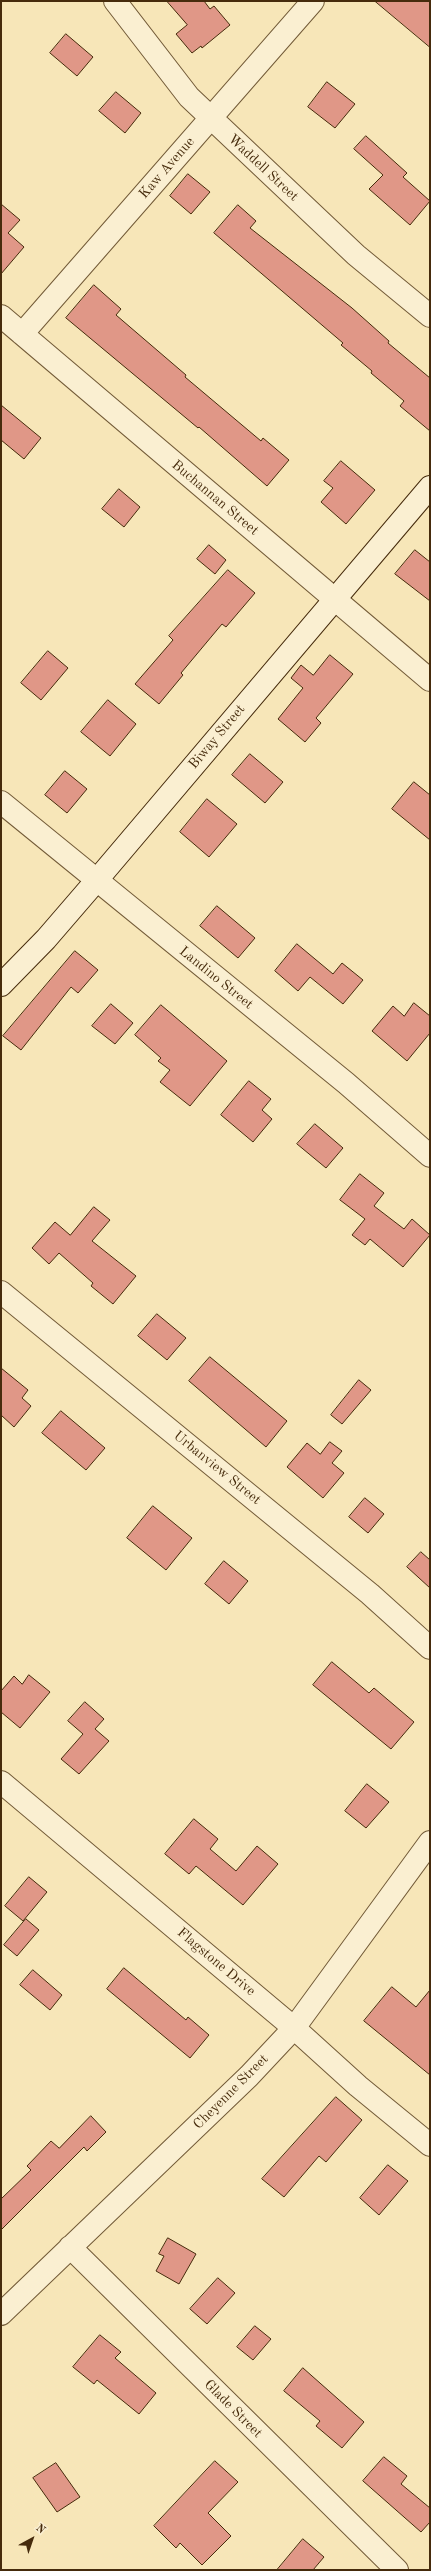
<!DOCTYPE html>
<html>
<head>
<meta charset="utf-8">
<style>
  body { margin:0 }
  #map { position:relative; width:431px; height:2571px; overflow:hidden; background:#f7e6b8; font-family:"Old Standard TT",serif }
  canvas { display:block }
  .frame { position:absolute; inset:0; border:2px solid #462b0c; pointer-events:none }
  .north { position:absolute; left:12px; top:2519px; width:40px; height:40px; -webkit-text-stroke:3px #faefd1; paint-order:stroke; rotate:40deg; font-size:11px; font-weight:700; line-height:16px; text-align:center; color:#462b0c }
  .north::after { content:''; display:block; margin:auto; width:14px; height:18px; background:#462b0c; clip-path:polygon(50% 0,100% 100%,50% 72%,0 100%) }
</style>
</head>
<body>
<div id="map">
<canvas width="431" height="2571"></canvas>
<div class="frame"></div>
<div class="north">N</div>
</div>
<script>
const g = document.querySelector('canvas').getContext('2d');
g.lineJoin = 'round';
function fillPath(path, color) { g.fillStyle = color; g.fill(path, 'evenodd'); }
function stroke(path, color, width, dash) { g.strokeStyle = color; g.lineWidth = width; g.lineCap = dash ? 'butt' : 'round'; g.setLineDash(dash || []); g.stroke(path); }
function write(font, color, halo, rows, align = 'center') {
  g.font = font + ' "Old Standard TT",serif'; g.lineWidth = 3; g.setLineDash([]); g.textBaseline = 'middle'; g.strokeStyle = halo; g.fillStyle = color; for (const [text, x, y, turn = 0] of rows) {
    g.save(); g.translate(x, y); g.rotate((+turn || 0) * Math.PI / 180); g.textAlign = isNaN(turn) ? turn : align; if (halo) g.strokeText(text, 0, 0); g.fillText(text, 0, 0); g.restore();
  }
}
const building = new Path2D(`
  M167 1H204L210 9 214 6 230 25 202 48 201 46 192 53 176 34 187 25Z
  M375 1H430V47Z
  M66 34 93 57 77 76 50 53Z
  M327 82 355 104 335 128 308 107Z
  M116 92 141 113 125 133 99 111Z
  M366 136 407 173 403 177 430 201 410 225 369 189 383 175 354 149Z
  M188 174 210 192 191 214 170 196Z
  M1 204 20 220 8 233 24 247 1 274Z
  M238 205 256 221 250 228 352 308 389 341 388 343 430 378V431L400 406 404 401 371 373 372 371 341 345 343 343 214 233Z
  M94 285 121 309 116 315 186 375 185 377 261 441 263 438 289 460 267 486 199 427 198 428 66 318Z
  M1 405 41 438 24 459 1 440Z
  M341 461 375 490 346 524 321 502 333 488 324 481Z
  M119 489 140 507 124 527 102 509Z
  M209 545 226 560 215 574 197 559Z
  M415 550 430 562V601L395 574Z
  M228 570 255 593 226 627 222 624 181 673 183 675 159 704 135 684 173 640 169 636Z
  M48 651 68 668 41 700 21 683Z
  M330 655 353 674 316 718 321 723 305 742 278 719 303 688 291 678 301 665 313 675Z
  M108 700 136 724 110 756 81 732Z
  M250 754 283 782 265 803 232 775Z
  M65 771 87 789 67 813 45 795Z
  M414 782 430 795V840L392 809Z
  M207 799 237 824 209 857 180 832Z
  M217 906 255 938 238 958 200 926Z
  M297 944 333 974 342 963 363 980 343 1004 310 977 298 991 275 971Z
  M75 951 98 970 78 993 71 987 21 1050 3 1036Z
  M414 1003 430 1016V1033L407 1061 372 1031 393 1006 404 1016Z
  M111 1004 133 1023 115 1044 92 1026Z
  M161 1005 227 1061 190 1106 160 1082 170 1070 158 1061 161 1058 135 1035Z
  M249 1081 271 1099 262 1110 272 1119 253 1142 221 1115Z
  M315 1124 343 1148 326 1168 297 1144Z
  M360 1174 384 1193 374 1206 404 1229 412 1219 430 1235 403 1267 370 1239 365 1245 352 1235 365 1219 340 1200Z
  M94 1207 110 1220 92 1241 136 1276 113 1304 91 1286 93 1283 59 1253 49 1264 32 1248 55 1222 70 1235Z
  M157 1314 186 1338 167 1360 138 1336Z
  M210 1357 287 1421 266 1447 189 1381Z
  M1 1368 28 1390 22 1398 31 1406 14 1427 1 1415Z
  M359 1380 371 1390 342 1424 331 1415Z
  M61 1411 105 1448 86 1470 42 1433Z
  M330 1442 342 1451 332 1463 344 1473 323 1498 287 1467 307 1443 320 1454Z
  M365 1498 384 1514 368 1533 349 1517Z
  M153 1506 192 1538 166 1570 127 1538Z
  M421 1552 430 1560V1588L407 1567Z
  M224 1561 248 1581 229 1604 205 1584Z
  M332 1662 369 1693 374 1688 414 1722 391 1749 313 1685Z
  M29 1675 50 1692 20 1728 1 1712V1691L14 1676 22 1684Z
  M85 1702 104 1719 95 1729 109 1741 79 1774 61 1759 83 1734 68 1721Z
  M367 1784 389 1802 366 1828 345 1811Z
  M194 1819 218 1839 210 1849 236 1871 257 1846 278 1864 243 1905 196 1866 189 1874 165 1854Z
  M29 1877 47 1892 23 1921 5 1906Z
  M26 1919 39 1930 17 1956 4 1945Z
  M124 1968 186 2020 188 2017 209 2035 190 2058 107 1989Z
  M33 1970 62 1995 50 2010 20 1985Z
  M392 1987 416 2007 430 1990V2075L364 2021Z
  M336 2097 362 2120 326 2162 319 2156 284 2197 262 2179Z
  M91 2116 106 2132 87 2151 84 2147 1 2230V2199L31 2170 27 2166 51 2141 59 2148Z
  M388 2165 408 2181 379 2215 360 2198Z
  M168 2238 196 2254 179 2284 156 2271 164 2256 159 2254Z
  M218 2278 235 2293 207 2324 190 2309Z
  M255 2326 271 2339 253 2360 237 2347Z
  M100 2335 121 2352 115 2358 156 2393 139 2414 97 2380 94 2384 73 2367Z
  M303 2368 364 2422 342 2448 316 2426 320 2421 284 2391Z
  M384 2457 407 2476 401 2484 430 2508V2522L421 2532 363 2481Z
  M215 2461 238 2482 208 2513 231 2536 202 2565 180 2543 176 2548 154 2526Z
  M56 2463 80 2497 57 2512 33 2478Z
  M303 2539 324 2557 313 2570H277Z`);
fillPath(building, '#e09787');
stroke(building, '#462b0c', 1);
const street = new Path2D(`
  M115 1 189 97 356 255 430 316
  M1 316 430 680
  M22 334 313 1
  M1 802 346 1083 430 1156
  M1 1292 370 1594 430 1648
  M1 1782 294 2028 358 2086 430 2145
  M70 2247 397 2570
  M1 2314 249 2076 294 2028 430 1842`);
const secondary = new Path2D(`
  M1 985 46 939 96 881 430 487`);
stroke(street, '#725a37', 24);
stroke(secondary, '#462b0c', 24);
stroke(street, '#faefd1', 22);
stroke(secondary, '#faefd1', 22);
write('14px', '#462b0c', '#faefd1', [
  ["Kaw Avenue",167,168,-49],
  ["Waddell Street",263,168,43],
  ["Buchannan Street",215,498,40],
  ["Biway Street",217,737,-50],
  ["Landino Street",216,978,39],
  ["Urbanview Street",217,1468,39],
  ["Flagstone Drive",216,1962,40],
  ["Cheyenne Street",231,2092,-45],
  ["Glade Street",233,2409,45]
]);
</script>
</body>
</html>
